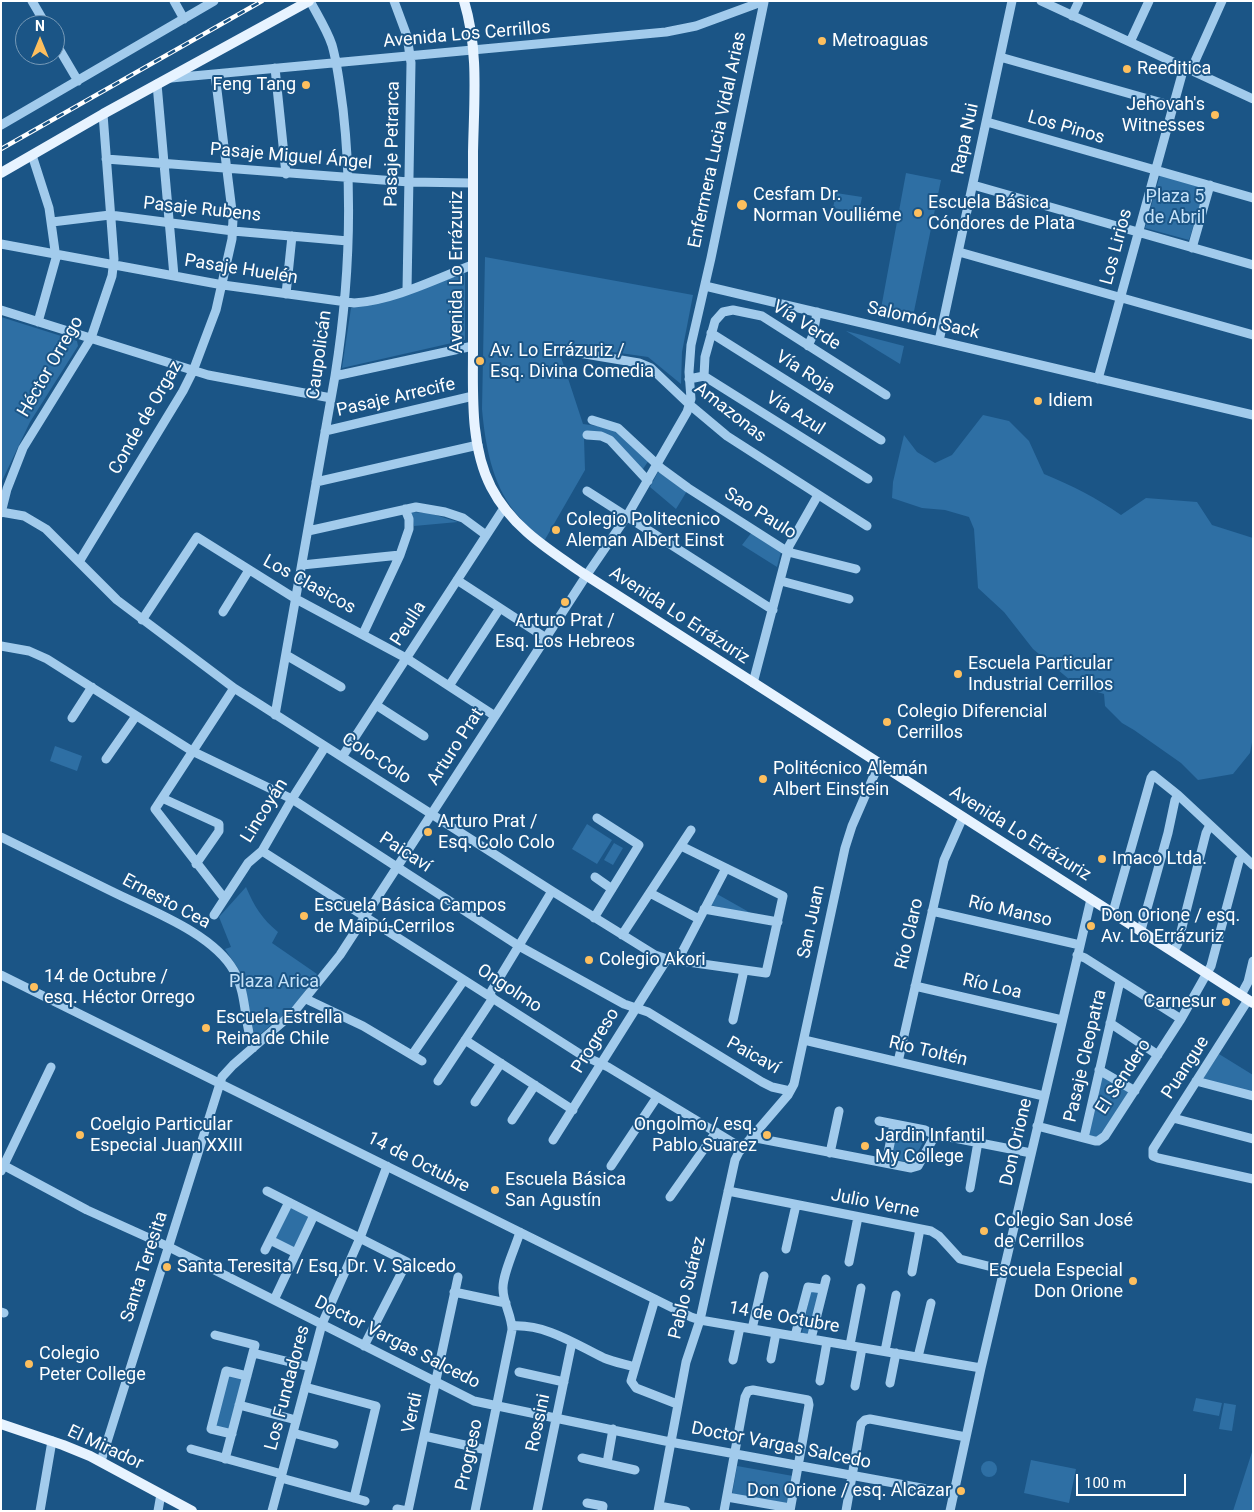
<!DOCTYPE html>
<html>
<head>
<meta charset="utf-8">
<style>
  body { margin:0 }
  #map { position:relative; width:1254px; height:1512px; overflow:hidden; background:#1b5586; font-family:Roboto,sans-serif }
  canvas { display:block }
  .frame { position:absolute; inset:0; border:2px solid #fff; pointer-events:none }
  .north { position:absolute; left:15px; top:15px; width:50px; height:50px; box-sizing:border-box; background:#1b5586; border:1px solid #7699b6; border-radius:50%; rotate:0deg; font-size:14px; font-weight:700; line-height:20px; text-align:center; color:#fff }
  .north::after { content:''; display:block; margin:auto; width:18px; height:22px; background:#fdbf5e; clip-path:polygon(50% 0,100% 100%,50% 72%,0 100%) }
  .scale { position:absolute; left:1076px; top:1474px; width:110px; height:22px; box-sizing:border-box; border:2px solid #fff; border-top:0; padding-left:6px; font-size:15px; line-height:18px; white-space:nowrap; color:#fff; -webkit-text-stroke:4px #1b5586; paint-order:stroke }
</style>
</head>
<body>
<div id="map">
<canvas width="1254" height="1512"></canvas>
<div class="frame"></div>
<div class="north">N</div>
<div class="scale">100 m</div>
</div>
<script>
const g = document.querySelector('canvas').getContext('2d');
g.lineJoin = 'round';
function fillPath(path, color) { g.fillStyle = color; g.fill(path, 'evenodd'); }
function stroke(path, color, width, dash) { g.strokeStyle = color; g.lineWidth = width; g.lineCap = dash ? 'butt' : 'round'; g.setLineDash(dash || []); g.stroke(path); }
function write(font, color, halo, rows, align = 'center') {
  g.font = font + ' Roboto,sans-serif'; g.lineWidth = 4; g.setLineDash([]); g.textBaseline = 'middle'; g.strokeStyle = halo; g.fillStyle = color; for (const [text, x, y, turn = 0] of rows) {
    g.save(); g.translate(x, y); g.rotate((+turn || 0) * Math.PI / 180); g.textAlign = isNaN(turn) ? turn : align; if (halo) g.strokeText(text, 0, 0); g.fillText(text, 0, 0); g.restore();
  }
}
fillPath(new Path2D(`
  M906 173 941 180 912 321 880 314Z
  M1160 175 1205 188 1189 240 1145 228Z
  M836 193 862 197 859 212 833 208Z
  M485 257 693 295 682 352 681 384 648 357 564 345 561 357 583 424 612 428 649 460 639 475 603 439 584 438 585 470 543 543C533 532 523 522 514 511 492 483 485 444 482 409Z
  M465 273V340L342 368 351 308 391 299Z
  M1 317 77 341 78 346 30 422 1 483Z
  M846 331 904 346 900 364Z
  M983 415 1009 421 1029 441 1044 474C1073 486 1095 497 1121 515L1146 498 1197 502 1212 525 1253 538V737L1250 753 1233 774 1198 780 1181 763 1134 730 1122 723 1105 706 1104 694 1076 685 1033 649 1004 612 978 588 974 529 969 517 945 510 922 508 892 498 893 482 904 435 917 452 935 463 952 455Z
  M658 472 687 491 676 509 650 487Z
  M411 512 429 513 458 522 414 526Z
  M752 532 781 552 777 567 742 545Z
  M55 746 82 756 77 771 50 761Z
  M587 824 612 840 597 864 572 849Z
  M614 843 623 848 613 865 604 860Z
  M246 887C254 906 262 919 278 932L272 943 317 974 296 1004 257 1037 254 1033 239 970 225 949 231 947 219 917Z
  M717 894 756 916 711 905Z
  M1219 1054 1253 1075V1093L1202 1080Z
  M1101 1076 1131 1091 1104 1133 1098 1137 1087 1136Z
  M896 1128 927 1135 916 1155 907 1162 888 1158Z
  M290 1207 309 1217 293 1251 273 1240Z
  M811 1290 822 1292 813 1336 802 1333Z
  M226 1372 246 1377 232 1433 212 1428Z
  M1196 1398 1222 1403 1219 1416 1193 1411Z
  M1224 1403 1236 1405 1232 1431 1219 1429Z
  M1253 1449V1511H1233Z
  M1031 1460 1076 1469 1069 1503 1024 1493Z
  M981 1469a8 8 0 1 1 16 0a8 8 0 1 1-16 0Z
  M737 1466 793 1476 788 1505 732 1495Z`), '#2e6fa4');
stroke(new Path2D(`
  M32 1 46 25
  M174 1 184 19
  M394 1 407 36 411 63 407 290
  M1041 1 1253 99
  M1072 16 1079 1
  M55 42 78 81
  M1130 42 1149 1
  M1000 57 1173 106
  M275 68 286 174
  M1191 70 1222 1
  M171 78 666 32 696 26 764 1
  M157 84 174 276
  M987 122 1253 198
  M1 125 214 1
  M32 155 49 208 56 258 38 322
  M106 159 409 182 473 183
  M973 185 1253 265
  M52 222 110 215 233 231 348 241
  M1 244 223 285 354 303C392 301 436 279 472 265
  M1192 248 1210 185
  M959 252 1253 335
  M705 286 1253 415
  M286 294 292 236
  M1 310 208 375 331 398
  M711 333 881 440
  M939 341 1012 1
  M808 346 813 335 817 312
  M567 351 639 363 651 368 690 405 727 436 867 526
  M335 376 473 346
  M704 376 868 479
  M689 379 704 376 705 357 715 321 723 312 733 310 762 316 886 395
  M1098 379 1184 67
  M592 420 618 428 662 469 688 488 788 552 856 569
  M325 431 473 396
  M587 435 601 436 610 440 648 481
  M316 482 478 445
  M587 491 773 610
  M1 512 24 516 46 529 117 600 234 688 552 891 655 955 667 959 766 973 783 896 681 846
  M1 513 7 489 23 448 91 338 112 276 114 259 103 114
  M308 531 416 507 445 512 463 518 486 535
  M79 562 183 391 193 371 216 310 232 239 233 219 215 74
  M302 565 400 555
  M457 580 546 638
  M781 581 849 599
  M223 612 249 570
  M142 620 197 537 296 599 406 658 495 716
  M363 634 400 555 409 529V519L405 509
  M1 646 29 651 47 659 192 751 292 799 519 946 624 1004 648 1012 762 1082 772 1087 790 1091
  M286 655 341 687
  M753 683 789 546 818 495
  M449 686 500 608
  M376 705 424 736
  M275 715 335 376C349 288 353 198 343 109 340 88 338 66 332 45 327 30 318 16 310 1
  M72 718 92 687
  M342 757 504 508
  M106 759 136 716
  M162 798 219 824V831L196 864
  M1 837C38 855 74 873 111 891 149 910 213 933 234 971 247 994 244 1023 253 1048
  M262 851 580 1054 608 1067 742 1148
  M595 877 612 889
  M650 893 699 919
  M224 898 155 809 234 688
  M704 909 778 922
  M932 911 1080 945
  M1113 912 1151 778 1153 775 1178 795 1253 865
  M214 915 248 863 262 851 292 799 325 747
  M594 918 639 845 597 818
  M1141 930 1168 833 1175 800 1178 795
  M622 935 691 830
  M1174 951 1178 943 1206 833 1210 825
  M1077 955 1085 958 1181 1019
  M678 960 726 868
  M1 975 691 1317 700 1320 981 1368
  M915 986 1062 1020
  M489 995 552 891
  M1241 995 1248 982 1253 961
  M306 999 363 1026 422 1061
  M1248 1000 1153 1149V1156L1158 1158 1253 1179
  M733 1020 744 970
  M1110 1023 1158 1055
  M465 1040 573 1110
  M804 1040 1044 1096
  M412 1055 464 980
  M898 1062 944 860 963 817
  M1099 1070 1135 1091
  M438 1081 493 998
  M1196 1081 1253 1096
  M475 1102 501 1063
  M1173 1118 1253 1139
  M512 1120 535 1085
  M879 1121 925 1130 937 1136
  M1037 1126 1095 1141H1098L1105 1136 1181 1019 1211 966 1239 861 1243 856
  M751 1137 911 1168 918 1166 933 1139 939 1135 1031 1153
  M1084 1138 1120 981
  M553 1140 667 959
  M830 1153 839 1111
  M886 1163 894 1124
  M1 1164 87 1210 169 1247 474 1401 670 1442 954 1494
  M611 1166 657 1097
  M1 1171 51 1067
  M970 1188 978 1142
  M267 1191 407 1262 364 1346
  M728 1191 931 1231 939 1236 960 1259 1004 1270
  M670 1197 716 1132
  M270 1240 296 1253
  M786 1249 796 1205
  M265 1250 289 1202
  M849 1262 858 1217
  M912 1272 920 1229
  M454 1292 506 1303
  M655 1299 631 1381 636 1388 677 1404
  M274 1300 314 1215
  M1 1312 4 1313
  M512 1326C546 1324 575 1344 604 1358 614 1362 624 1364 634 1367
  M752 1329 764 1276
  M215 1335 255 1345 225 1459
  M795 1336 808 1287 823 1289
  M811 1339 826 1279
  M850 1345 861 1288
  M885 1351 896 1295
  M253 1353 310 1367
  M918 1357 931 1303
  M771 1359 776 1333
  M733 1360 740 1327
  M519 1372 564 1382
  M820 1381 827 1342
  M890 1383 896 1353
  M855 1386 862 1348
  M305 1387 376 1406 354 1498
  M239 1405 296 1420
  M293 1433 334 1444
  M232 1434 211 1429 226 1371 247 1376
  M424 1436 487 1450
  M191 1449 282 1474
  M582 1458 635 1470
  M101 1461 222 1077 233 1065 294 1012 340 955 586 576 627 516 687 412 691 399 689 372 691 345 711 258 764 2
  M607 1463 613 1429
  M281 1478 365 1501
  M727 1497 790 1508
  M587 1503 603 1506 602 1511
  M659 1506 686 1511
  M397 1509 407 1511
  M40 1511 52 1441
  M158 1511 161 1494
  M272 1511 322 1324 360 1238 387 1166
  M408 1511 458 1277
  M475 1511 512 1330C512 1316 503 1303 503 1289 502 1275 516 1246 520 1232
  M537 1511 572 1342
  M658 1511 686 1362 700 1320 735 1160 739 1152 788 1095 794 1084 845 848 852 826 879 764
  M724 1511 745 1397 748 1391 753 1390 808 1400 809 1405 790 1511
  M846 1511 861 1424 865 1420 870 1419 966 1437
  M950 1511 981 1368 1091 899`), '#a2cbec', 9);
stroke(new Path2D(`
  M464 1C479 50 474 101 473 152 473 218 473 284 473 349 473 394 470 446 491 487 511 526 546 548 581 572L1253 1003
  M1 173 103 114 309 1
  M1 1424 63 1445 90 1456 192 1511`), '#e7f3ff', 10);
const rail = new Path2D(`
  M1 149 262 1`);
stroke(rail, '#fff', 4.5);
stroke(rail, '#1b5586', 2.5, [8]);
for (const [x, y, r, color] of [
  [822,41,5,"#fdbf5e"],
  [1127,69,5,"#fdbf5e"],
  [306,85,5,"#fdbf5e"],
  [1215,115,5,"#fdbf5e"],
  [742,205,6,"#fdbf5e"],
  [918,213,5,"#fdbf5e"],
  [480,361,5,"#fdbf5e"],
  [1038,401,5,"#fdbf5e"],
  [556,530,5,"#fdbf5e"],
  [565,602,5,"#fdbf5e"],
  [958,674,5,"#fdbf5e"],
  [887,722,5,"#fdbf5e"],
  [763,779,5,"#fdbf5e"],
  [428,832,5,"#fdbf5e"],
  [1102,859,5,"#fdbf5e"],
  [304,916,5,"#fdbf5e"],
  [1091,926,5,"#fdbf5e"],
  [589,960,5,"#fdbf5e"],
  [34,987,5,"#fdbf5e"],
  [1226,1002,5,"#fdbf5e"],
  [206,1028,5,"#fdbf5e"],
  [80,1135,5,"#fdbf5e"],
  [767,1135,5,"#fdbf5e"],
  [865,1146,5,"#fdbf5e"],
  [495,1190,5,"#fdbf5e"],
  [984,1231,5,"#fdbf5e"],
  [167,1267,5,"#fdbf5e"],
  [1133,1281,5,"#fdbf5e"],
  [29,1364,5,"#fdbf5e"],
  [961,1491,5,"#fdbf5e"]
]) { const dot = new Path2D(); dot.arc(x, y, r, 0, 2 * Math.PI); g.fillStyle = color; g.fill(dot); stroke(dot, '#1b5586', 2); }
write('18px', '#fff', '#1b5586', [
  ["Avenida Los Cerrillos",467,35,-5],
  ["Los Pinos",1066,128,16],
  ["Rapa Nui",966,139,-78],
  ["Enfermera Lucia Vidal Arias",718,140,-78],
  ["Pasaje Petrarca",393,144,-89],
  ["Pasaje Miguel Ángel",291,157,5],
  ["Pasaje Rubens",202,210,6],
  ["Los Lirios",1117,247,-75],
  ["Pasaje Huelén",241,270,9],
  ["Avenida Lo Errázuriz",457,272,-90],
  ["Salomón Sack",923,321,13],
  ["Vía Verde",806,326,32],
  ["Caupolicán",320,355,-82],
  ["Héctor Orrego",51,367,-60],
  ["Vía Roja",805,373,32],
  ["Pasaje Arrecife",396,398,-13],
  ["Amazonas",730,413,38],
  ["Vía Azul",795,414,32],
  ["Conde de Orgaz",146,418,-60],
  ["Sao Paulo",760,514,32],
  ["Los Clasicos",309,585,29],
  ["Avenida Lo Errázuriz",679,616,33],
  ["Peulla",409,624,-57],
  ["Arturo Prat",456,747,-57],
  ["Colo-Colo",376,759,33],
  ["Lincoyán",265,811,-58],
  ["Avenida Lo Errázuriz",1020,834,32],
  ["Paicaví",405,853,33],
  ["Ernesto Cea",166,902,28],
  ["Río Manso",1010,912,13],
  ["San Juan",812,922,-78],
  ["Río Claro",910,934,-77],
  ["Río Loa",992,987,13],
  ["Ongolmo",509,989,33],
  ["Progreso",596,1041,-58],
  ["Río Toltén",928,1052,13],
  ["Paicaví",753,1056,29],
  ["Pasaje Cleopatra",1086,1056,-77],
  ["Puangue",1186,1068,-57],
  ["El Sendero",1124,1077,-57],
  ["Don Orione",1017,1142,-77],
  ["14 de Octubre",418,1163,27],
  ["Julio Verne",875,1204,11],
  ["Santa Teresita",145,1267,-72],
  ["Pablo Suárez",688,1288,-76],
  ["14 de Octubre",784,1318,10],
  ["Doctor Vargas Salcedo",397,1343,27],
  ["Los Fundadores",288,1388,-75],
  ["Verdi",413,1413,-78],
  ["Rossini",539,1423,-78],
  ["Doctor Vargas Salcedo",781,1446,11],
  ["El Mirador",105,1448,25],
  ["Progreso",470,1455,-78]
]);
write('18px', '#fff', '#1b5586', [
  ["Metroaguas",832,41],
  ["Reeditica",1137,69],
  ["Feng Tang",296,85,"right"],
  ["Jehovah's",1205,105,"right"],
  ["Witnesses",1205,126,"right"],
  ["Cesfam Dr.",753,195],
  ["Norman Voulliéme",753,216],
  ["Escuela Básica",928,203],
  ["Cóndores de Plata",928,224],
  ["Av. Lo Errázuriz /",490,351],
  ["Esq. Divina Comedia",490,372],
  ["Idiem",1048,401],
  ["Colegio Politecnico",566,520],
  ["Aleman Albert Einst",566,541],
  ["Arturo Prat /",565,621,"center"],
  ["Esq. Los Hebreos",565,642,"center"],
  ["Escuela Particular",968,664],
  ["Industrial Cerrillos",968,685],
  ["Colegio Diferencial",897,712],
  ["Cerrillos",897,733],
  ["Politécnico Alemán",773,769],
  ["Albert Einstein",773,790],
  ["Arturo Prat /",438,822],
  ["Esq. Colo Colo",438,843],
  ["Imaco Ltda.",1112,859],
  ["Escuela Básica Campos",314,906],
  ["de Maipú-Cerrilos",314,927],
  ["Don Orione / esq.",1101,916],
  ["Av. Lo Errázuriz",1101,937],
  ["Colegio Akori",599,960],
  ["14 de Octubre /",44,977],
  ["esq. Héctor Orrego",44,998],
  ["Carnesur",1216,1002,"right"],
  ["Escuela Estrella",216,1018],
  ["Reina de Chile",216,1039],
  ["Coelgio Particular",90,1125],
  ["Especial Juan XXIII",90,1146],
  ["Ongolmo / esq.",757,1125,"right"],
  ["Pablo Suarez",757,1146,"right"],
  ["Jardin Infantil",875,1136],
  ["My College",875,1157],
  ["Escuela Básica",505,1180],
  ["San Agustín",505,1201],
  ["Colegio San José",994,1221],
  ["de Cerrillos",994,1242],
  ["Santa Teresita / Esq. Dr. V. Salcedo",177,1267],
  ["Escuela Especial",1123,1271,"right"],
  ["Don Orione",1123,1292,"right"],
  ["Colegio",39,1354],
  ["Peter College",39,1375],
  ["Don Orione / esq. Alcazar",951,1491,"right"]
], 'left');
write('18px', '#c7e3f9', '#1b5586', [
  ["Plaza 5",1175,197],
  ["de Abril",1175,218],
  ["Plaza Arica",274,982]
]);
</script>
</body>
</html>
